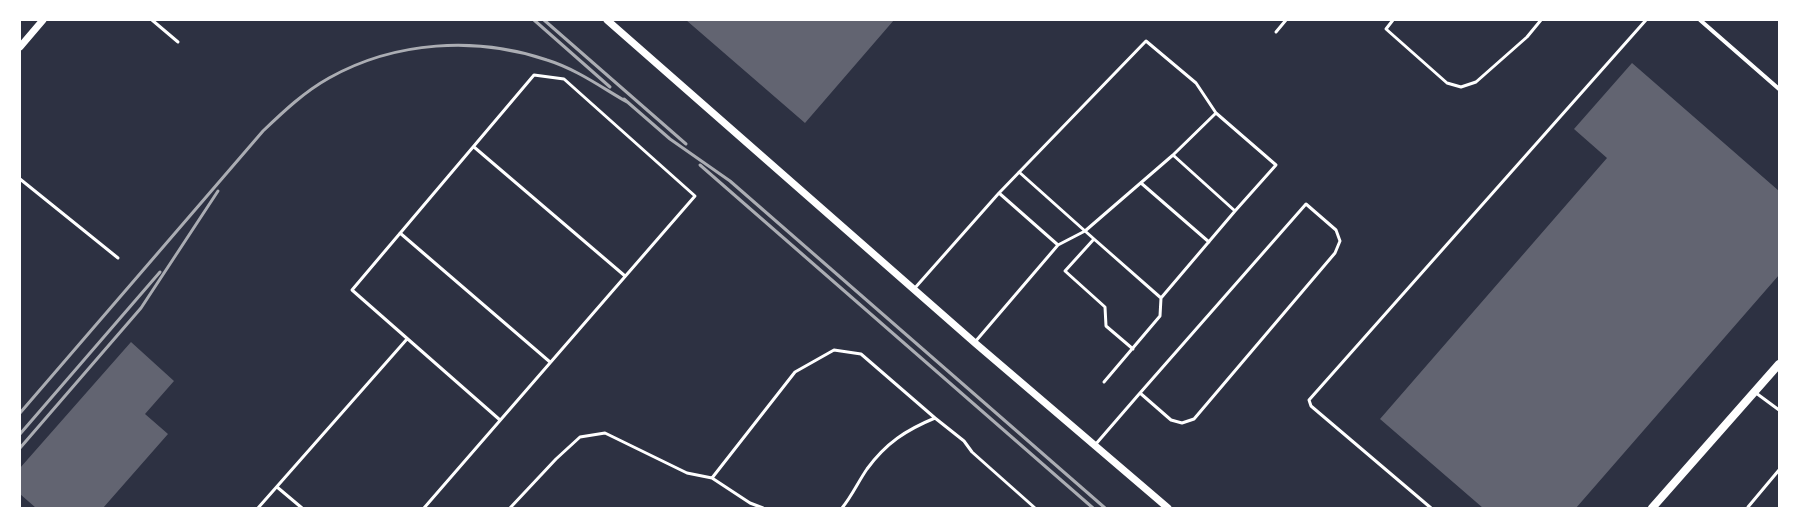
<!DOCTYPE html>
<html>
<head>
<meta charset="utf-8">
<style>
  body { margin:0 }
  #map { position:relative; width:1799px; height:528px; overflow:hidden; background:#2d3142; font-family:"Work Sans",sans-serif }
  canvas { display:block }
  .frame { position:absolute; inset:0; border:21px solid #fff; pointer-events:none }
</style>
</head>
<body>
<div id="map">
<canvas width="1799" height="528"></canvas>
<div class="frame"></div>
</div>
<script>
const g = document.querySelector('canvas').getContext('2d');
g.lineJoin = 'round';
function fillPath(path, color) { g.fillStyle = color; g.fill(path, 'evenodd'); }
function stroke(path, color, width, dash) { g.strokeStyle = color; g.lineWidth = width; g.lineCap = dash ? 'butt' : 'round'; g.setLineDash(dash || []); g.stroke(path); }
fillPath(new Path2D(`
  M686 20H894L805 123Z
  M1632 63 1779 191V275L1576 508H1483L1380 419 1607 158 1574 129Z
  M131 342 174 381 145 414 168 434 103 508H36L20 494V468Z`), '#626471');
stroke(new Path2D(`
  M152 20 178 42
  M1393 20 1386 29 1447 83 1461 87 1476 82 1527 37 1541 20
  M1276 32 1286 20
  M474 147 625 276
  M1173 155 1216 113 1276 165 1235 211
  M1019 172 1085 231 1094 239 1161 298 1235 211 1173 155 1085 231 1058 245
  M20 179 118 258
  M1141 183 1209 242
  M999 193 1146 41 1196 83 1216 113
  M400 233 550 362
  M1094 239 1065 271 1105 307 1106 326 1133 349
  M914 289 999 193 1058 245 975 342
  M1104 382 1160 316 1161 298
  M1756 393 1779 410
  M1095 445 1140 393 1171 420 1182 423 1194 419 1335 253 1340 241 1336 230 1306 204 1140 393
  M712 478 795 372 834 350 861 354 935 418
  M277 487 302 508
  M1748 507 1779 470
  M258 508 407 339
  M424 508 695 196 564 79 534 75 352 290 500 420
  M510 508 556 459 580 437 605 433 687 473 712 478 750 503 763 508
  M842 508C852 496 858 482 867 469 886 443 906 430 935 418L964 441 972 452 1035 508
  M1431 508 1311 406 1309 400 1646 20`), '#fff', 3);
stroke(new Path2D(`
  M1700 20 1779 89`), '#fff', 4);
stroke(new Path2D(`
  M607 20 975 343 1168 508
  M20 47 43 20`), '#fff', 7);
stroke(new Path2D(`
  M1652 508 1779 364`), '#fff', 8);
stroke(new Path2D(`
  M534 20 610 87
  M544 20 686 144
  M624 99 670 139 730 181 1105 508
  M700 165 1093 508
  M20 413 263 131C284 111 304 92 329 78 395 41 476 36 547 60 576 69 601 87 627 102
  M20 434 160 272
  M20 448 141 308 218 191`), '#abadb3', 3);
</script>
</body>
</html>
